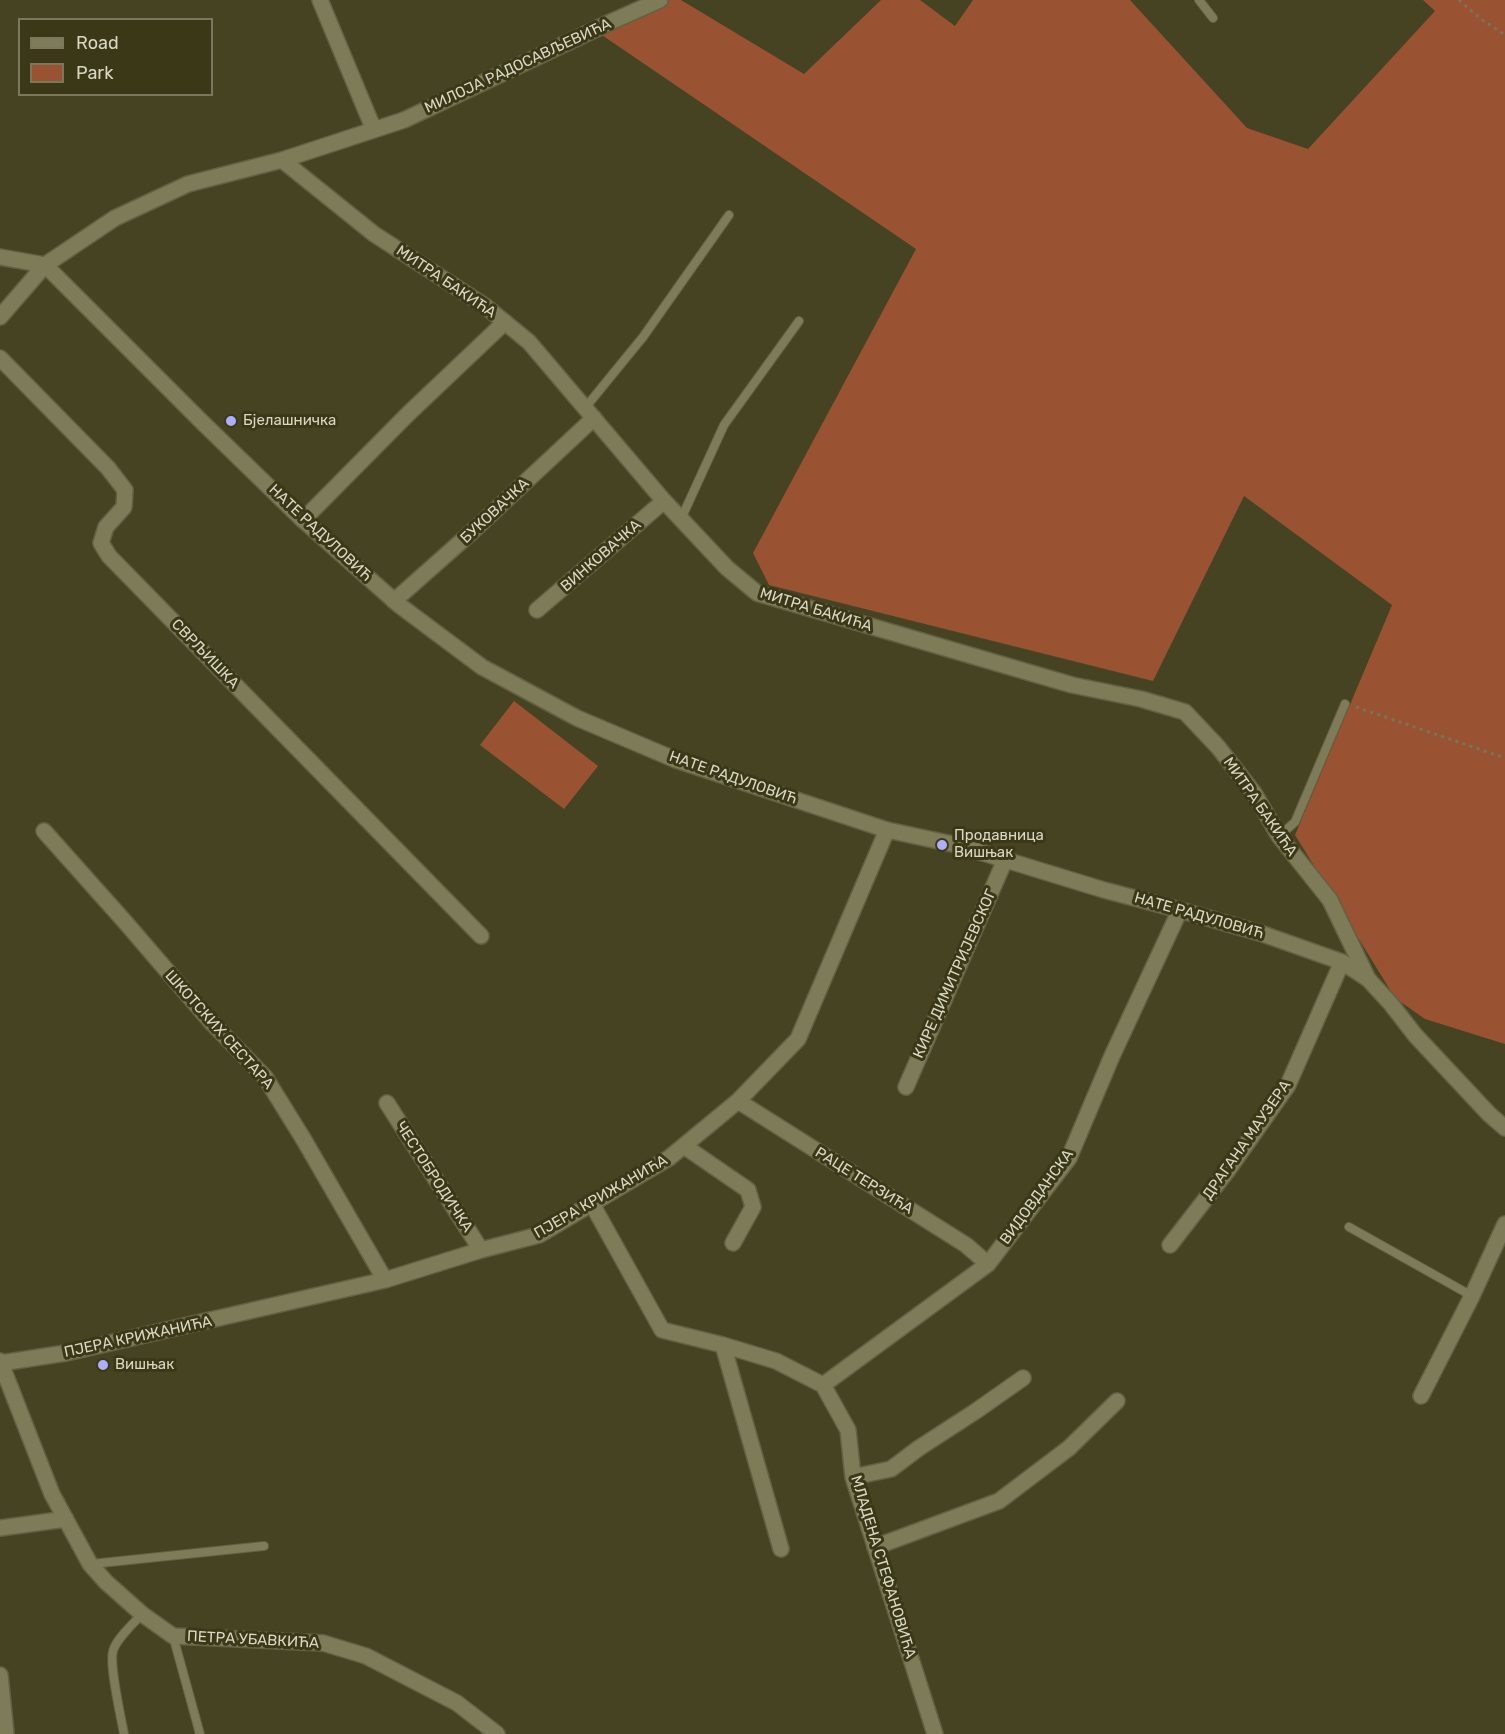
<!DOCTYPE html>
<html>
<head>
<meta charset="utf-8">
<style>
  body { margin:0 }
  #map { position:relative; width:1505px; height:1734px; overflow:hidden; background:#454322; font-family:Rubik,sans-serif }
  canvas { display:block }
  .legend { position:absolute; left:18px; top:18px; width:195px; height:78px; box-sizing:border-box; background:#3b3818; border:2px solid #79785d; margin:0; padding:8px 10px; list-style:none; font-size:18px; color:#d7d7c4 }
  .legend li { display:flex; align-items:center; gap:12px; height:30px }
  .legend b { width:30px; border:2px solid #79785d }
</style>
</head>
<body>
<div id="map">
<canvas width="1505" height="1734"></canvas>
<ul class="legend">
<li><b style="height:8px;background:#7e7b59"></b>Road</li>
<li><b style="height:16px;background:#995332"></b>Park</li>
</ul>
</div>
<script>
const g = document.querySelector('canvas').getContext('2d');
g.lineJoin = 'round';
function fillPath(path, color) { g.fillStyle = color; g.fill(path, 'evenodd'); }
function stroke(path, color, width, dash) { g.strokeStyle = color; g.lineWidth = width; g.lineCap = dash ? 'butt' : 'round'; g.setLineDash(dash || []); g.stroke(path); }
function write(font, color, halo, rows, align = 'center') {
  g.font = font + ' Rubik,sans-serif'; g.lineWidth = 6; g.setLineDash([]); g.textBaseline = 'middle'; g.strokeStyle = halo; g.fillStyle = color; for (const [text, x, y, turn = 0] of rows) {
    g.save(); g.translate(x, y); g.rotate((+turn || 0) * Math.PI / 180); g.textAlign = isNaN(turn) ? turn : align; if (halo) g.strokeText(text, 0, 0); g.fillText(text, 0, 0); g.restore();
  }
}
fillPath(new Path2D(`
  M641 0H681L804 74 881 0H920L955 26 973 0H1130L1247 128 1308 149 1435 11 1423 0H1505V1044L1425 1019 1395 998 1295 835 1392 605 1244 496 1153 681 769 585 753 553 916 249 593 29Z
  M514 701 598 766 564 809 480 745Z`), '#995332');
const service = new Path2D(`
  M1199 0 1213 18
  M585 408 643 337 729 215
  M681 519 724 425 799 321
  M1279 836 1295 822 1345 704
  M1349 1227 1472 1296
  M91 1564 264 1546
  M173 1636 200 1734
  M124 1734C121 1717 109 1665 113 1651 116 1639 134 1623 142 1614`);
const minor = new Path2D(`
  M320 0 374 130
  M282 160 374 234 485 306 529 342 664 501 727 568 757 593 1072 685 1141 699 1185 712 1218 747 1254 793 1279 836 1330 900 1368 979
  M0 257 45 265 115 218 188 184 282 160 404 120 613 21 660 0
  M0 358 108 468 125 490 124 507 106 527 101 543 109 556 481 936
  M303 520 408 414 505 322
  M394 601 474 530 594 418
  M537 610 664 501
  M44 831 126 923 211 1022 265 1077 304 1140 385 1280
  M906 1087 1005 860
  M738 1101 966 1245 988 1264
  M387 1103 481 1250
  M684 1146 748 1190 753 1207 733 1243
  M592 1204 662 1330 723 1345 776 1361 823 1385 848 1430 853 1477 935 1734
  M1170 1245 1228 1170 1288 1085 1342 962
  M723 1345 781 1549
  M0 1361 52 1494 90 1564 106 1582 142 1614 173 1636 323 1643 366 1656 457 1703 497 1734
  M1 1363 66 1353 385 1280 481 1250 539 1235 669 1158 738 1101 798 1039 887 830
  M823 1385 988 1264 1069 1158 1112 1056 1180 910
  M1421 1396 1472 1296 1505 1224
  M853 1477 891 1469 919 1448 976 1411 1023 1378
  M0 1528 66 1519
  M875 1547 999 1501 1069 1448 1117 1401
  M0 1675 6 1734`);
const tertiary = new Path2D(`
  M0 317 45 265 201 421 303 520 399 605 482 667 577 718 676 760 887 830 957 845 1104 890 1180 910 1260 933 1342 962 1368 979 1391 1004 1415 1035 1489 1114 1505 1128`);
stroke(service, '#636143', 10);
stroke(minor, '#636143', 18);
stroke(tertiary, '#636143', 18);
stroke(new Path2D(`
  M1459 0 1481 19 1505 35
  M1356 707 1505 758`), '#777659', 3, [3, 4.5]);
stroke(service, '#7e7b59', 8);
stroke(minor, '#7e7b59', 15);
stroke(tertiary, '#7e7b59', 15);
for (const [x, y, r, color] of [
  [231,421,6,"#afaefa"],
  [942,845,6,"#afaefa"],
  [103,1365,6,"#afaefa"]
]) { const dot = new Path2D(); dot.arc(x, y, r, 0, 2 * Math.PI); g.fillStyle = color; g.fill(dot); stroke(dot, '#3b3818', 2); }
write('15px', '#d7d7c4', '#3b3818', [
  ["МИЛОЈА РАДОСАВЉЕВИЋА",518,66,-25],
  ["МИТРА БАКИЋА",446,282,34],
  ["БУКОВАЧКА",495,511,-43],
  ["НАТЕ РАДУЛОВИЋ",320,533,43],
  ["ВИНКОВАЧКА",601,556,-41],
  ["МИТРА БАКИЋА",816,610,17],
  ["СВРЉИШКА",205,654,46],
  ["НАТЕ РАДУЛОВИЋ",733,778,19],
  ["МИТРА БАКИЋА",1260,807,55],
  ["НАТЕ РАДУЛОВИЋ",1199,916,16],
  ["КИРЕ ДИМИТРИЈЕВСКОГ",955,974,-66],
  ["ШКОТСКИХ СЕСТАРА",219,1030,48],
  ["ДРАГАНА МАУЗЕРА",1247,1140,-55],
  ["ЧЕСТОБРОДИЧКА",434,1177,57],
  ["РАЦЕ ТЕРЗИЋА",864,1181,32],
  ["ПЈЕРА КРИЖАНИЋА",601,1197,-30],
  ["ВИДОВДАНСКА",1037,1197,-54],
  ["ПЈЕРА КРИЖАНИЋА",138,1337,-12],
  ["МЛАДЕНА СТЕФАНОВИЋА",883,1567,73],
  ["ПЕТРА УБАВКИЋА",253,1640,3]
]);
write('15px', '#d7d7c4', '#3b3818', [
  ["Бјелашничка",243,421],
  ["Продавница",954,836],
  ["Вишњак",954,853],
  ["Вишњак",115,1365]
], 'left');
</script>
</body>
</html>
